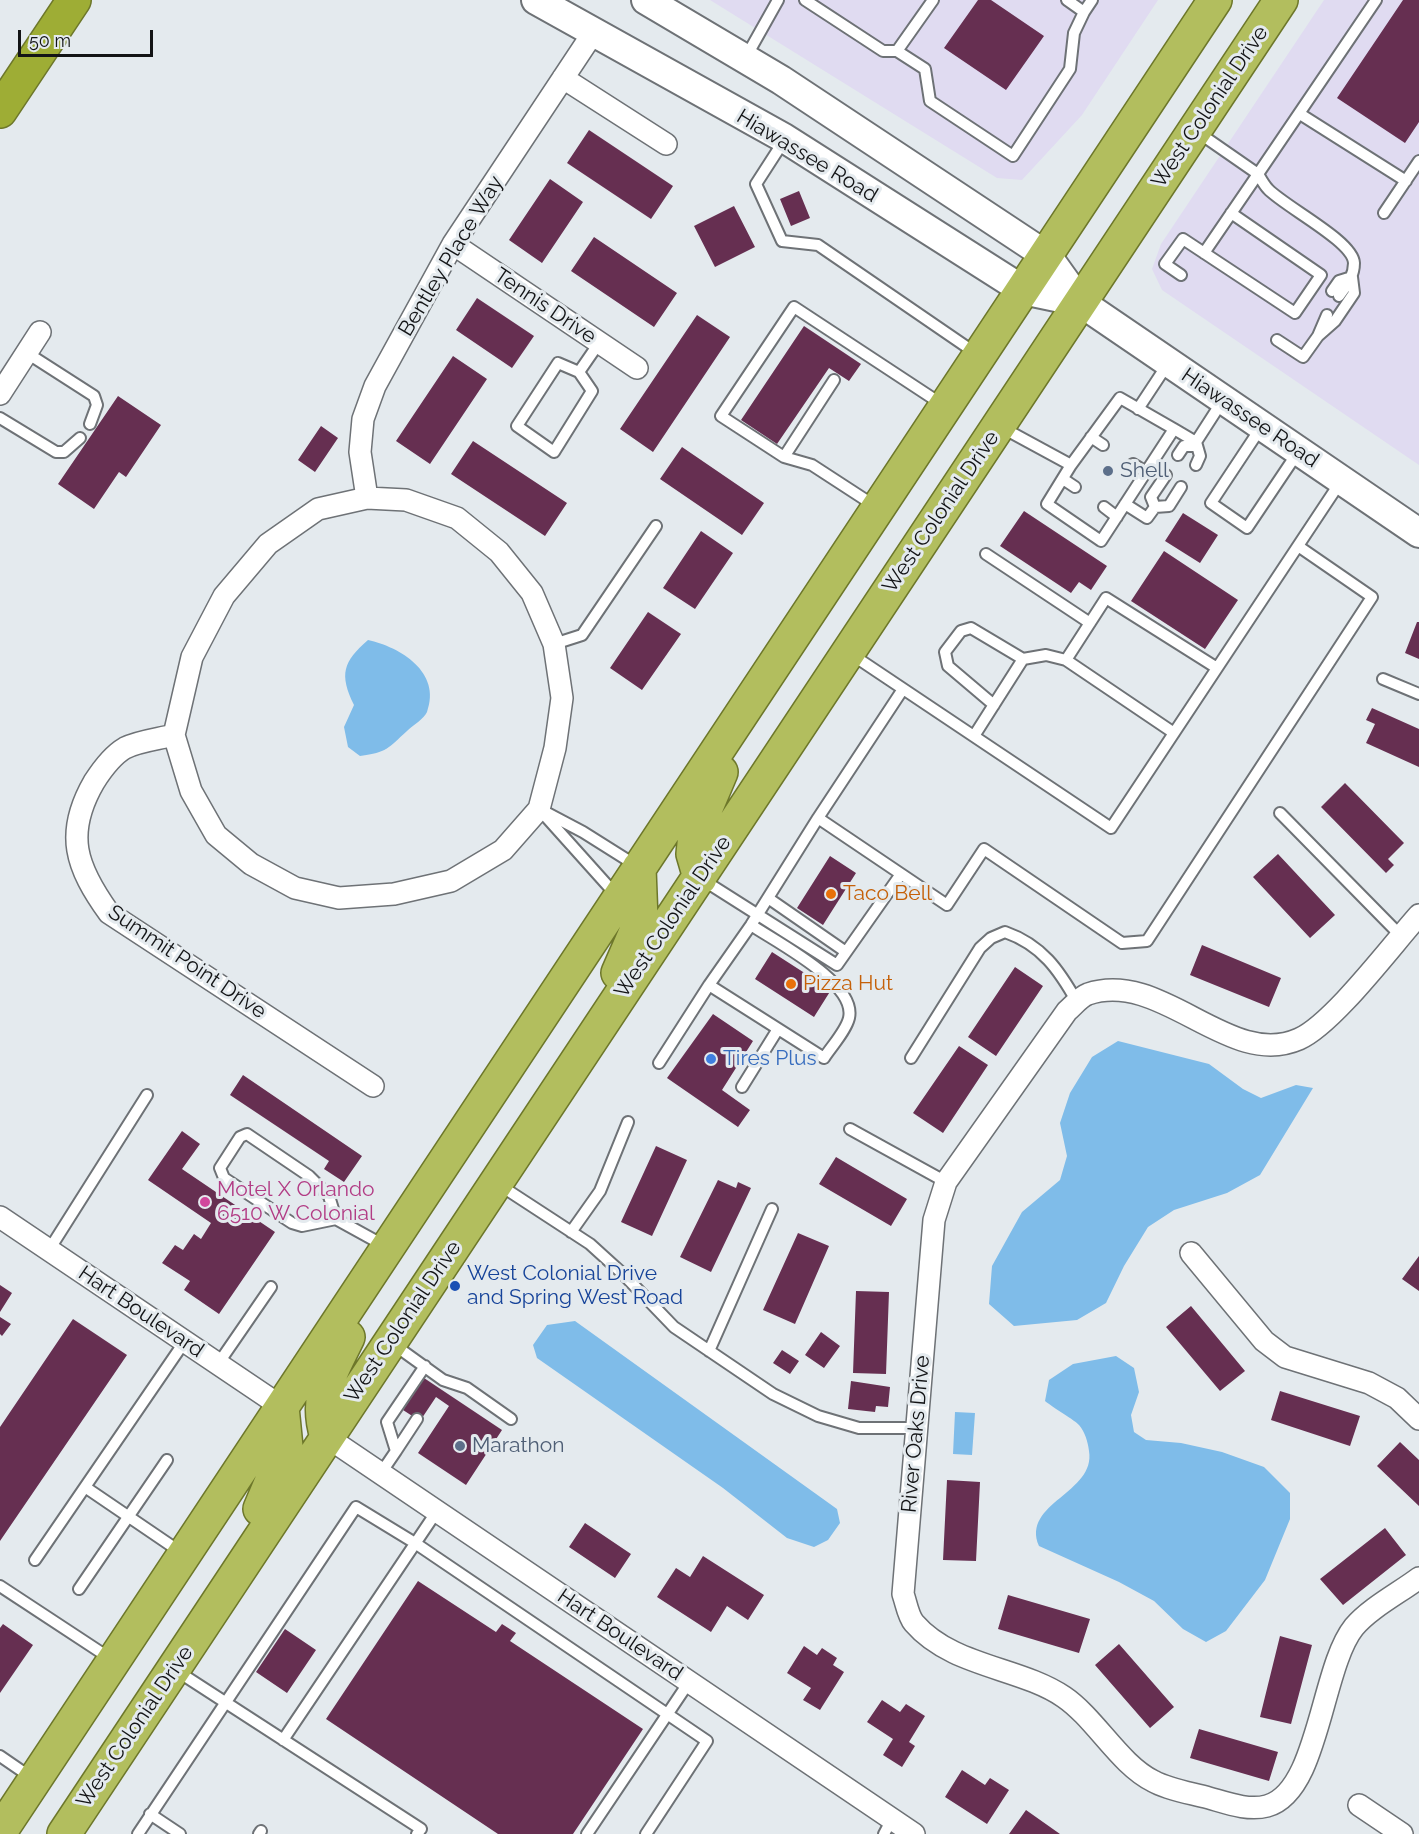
<!DOCTYPE html>
<html>
<head>
<meta charset="utf-8">
<style>
  body { margin:0 }
  #map { position:relative; width:1419px; height:1834px; overflow:hidden; background:#e4eaee; font-family:Raleway,sans-serif }
  canvas { display:block }
  .scale { position:absolute; left:18px; top:30px; width:135px; height:27px; box-sizing:border-box; border:3px solid #131416; border-top:0; padding-left:8px; font-size:18px; line-height:21px; white-space:nowrap; color:#131416; -webkit-text-stroke:4px #e4eaee; paint-order:stroke }
</style>
</head>
<body>
<div id="map">
<canvas width="1419" height="1834"></canvas>
<div class="scale">50 m</div>
</div>
<script>
const g = document.querySelector('canvas').getContext('2d');
g.lineJoin = 'round';
function fillPath(path, color) { g.fillStyle = color; g.fill(path, 'evenodd'); }
function stroke(path, color, width, dash) { g.strokeStyle = color; g.lineWidth = width; g.lineCap = dash ? 'butt' : 'round'; g.setLineDash(dash || []); g.stroke(path); }
function write(font, color, halo, rows, align = 'center') {
  g.font = font + ' Raleway,sans-serif'; g.lineWidth = 6; g.setLineDash([]); g.textBaseline = 'middle'; g.strokeStyle = halo; g.fillStyle = color; for (const [text, x, y, turn = 0] of rows) {
    g.save(); g.translate(x, y); g.rotate((+turn || 0) * Math.PI / 180); g.textAlign = isNaN(turn) ? turn : align; if (halo) g.strokeText(text, 0, 0); g.fillText(text, 0, 0); g.restore();
  }
}
fillPath(new Path2D(`
  M710 0H1158L1082 115 1022 180 997 178Z
  M1324 0H1419V465L1162 290 1152 269 1161 244Z`), '#e0dbf1');
fillPath(new Path2D(`
  M368 640C400 647 442 672 427 712 424 719 413 725 407 731 387 749 388 752 360 756L348 747 344 727 354 705C339 674 343 662 368 640Z
  M1118 1041 1209 1064 1243 1089 1261 1098 1296 1085 1313 1088 1260 1175 1227 1193 1174 1210 1148 1227 1124 1266 1106 1303 1077 1320 1014 1326 989 1304 992 1266 1022 1212 1060 1180 1067 1156 1060 1123 1070 1093 1092 1057Z
  M575 1321 837 1509 840 1523 828 1540 814 1547 787 1538 723 1488 537 1358 533 1345 547 1325Z
  M1116 1356 1134 1368 1139 1392 1131 1415 1134 1432 1146 1440 1181 1443 1222 1452 1264 1467 1290 1493V1519L1265 1580 1226 1631 1206 1642 1183 1629 1154 1601 1119 1582 1039 1546C1021 1503 1096 1493 1089 1451 1088 1442 1085 1432 1079 1425 1076 1421 1052 1407 1045 1401L1049 1380 1073 1364Z
  M955 1412 975 1413 972 1455 953 1454Z`), '#7fbce9');
fillPath(new Path2D(`
  M978 0H991L1044 36 1006 90 944 48Z
  M1403 0H1419V122L1405 143 1337 98Z
  M589 130 673 186 651 219 567 163Z
  M550 179 583 202 542 263 509 240Z
  M799 191 810 218 791 226 780 199Z
  M734 206 755 247 715 267 694 226Z
  M594 237 677 293 654 327 571 271Z
  M477 298 534 336 512 368 456 330Z
  M697 315 730 337 653 452 620 429Z
  M804 326 861 364 849 381 829 368 777 444 741 420Z
  M453 356 487 379 430 464 396 441Z
  M118 396 161 425 126 477 119 472 94 509 58 484Z
  M321 426 338 438 315 472 298 460Z
  M473 441 567 503 545 536 451 474Z
  M682 447 764 503 742 535 660 479Z
  M1024 511 1107 566 1091 590 1079 582 1071 593 1000 546Z
  M1183 513 1218 535 1200 563 1165 541Z
  M701 531 733 553 695 609 663 588Z
  M1164 551 1238 600 1205 649 1131 601Z
  M648 612 681 634 642 690 610 668Z
  M1417 622H1419V659L1405 653Z
  M1372 708 1419 729V767L1366 743 1375 724 1366 720Z
  M1345 783 1404 843 1388 859 1394 865 1386 873 1321 807Z
  M1278 854 1335 915 1310 938 1253 877Z
  M830 856 856 873 823 925 797 908Z
  M1202 945 1281 978 1269 1007 1190 975Z
  M772 952 831 990 814 1017 755 979Z
  M1015 967 1043 986 996 1056 968 1037Z
  M713 1014 753 1041 722 1090 750 1110 738 1127 667 1078Z
  M959 1046 988 1065 943 1133 913 1113Z
  M243 1075 362 1156 344 1182 324 1169 329 1161 230 1095Z
  M182 1131 200 1144 182 1169 275 1232 219 1314 184 1290 190 1281 162 1263 175 1245 183 1250 194 1234 201 1239 211 1223 148 1180Z
  M656 1146 687 1160 652 1236 621 1222Z
  M836 1157 907 1199 891 1226 819 1184Z
  M718 1180 736 1188 738 1182 751 1188 711 1272 680 1257Z
  M798 1233 829 1246 795 1324 763 1310Z
  M1419 1256V1291L1402 1279Z
  M0 1285 12 1293 0 1312Z
  M856 1291 889 1292 886 1374 853 1373Z
  M1191 1306 1245 1371 1220 1391 1166 1327Z
  M0 1317 11 1324 2 1336 0 1334Z
  M73 1319 127 1355 0 1541V1427Z
  M821 1332 840 1346 824 1368 805 1355Z
  M782 1350 799 1361 790 1374 773 1363Z
  M424 1378 502 1430 466 1485 418 1453 449 1406 436 1397 420 1421 403 1410Z
  M851 1381 890 1387 888 1407 876 1406 875 1412 848 1409Z
  M1280 1391 1360 1416 1350 1446 1271 1420Z
  M1400 1442 1419 1460V1506L1377 1466Z
  M947 1480 980 1482 976 1561 943 1560Z
  M585 1523 631 1554 615 1578 569 1547Z
  M1385 1528 1406 1555 1343 1605 1320 1579Z
  M703 1556 764 1595 748 1620 727 1606 711 1632 657 1597 676 1568 690 1577Z
  M418 1581 496 1632 502 1624 516 1633 510 1641 643 1729 573 1834H498L326 1719Z
  M1008 1595 1090 1619 1079 1653 998 1629Z
  M3 1624 33 1645 0 1693V1628Z
  M285 1629 316 1650 287 1693 256 1672Z
  M1280 1636 1312 1645 1291 1724 1260 1717Z
  M1119 1644 1174 1707 1150 1728 1095 1665Z
  M804 1646 817 1655 822 1648 837 1658 833 1665 844 1672 820 1710 803 1700 811 1688 787 1673Z
  M882 1700 900 1712 906 1704 925 1716 909 1742 915 1746 902 1767 883 1755 893 1739 867 1722Z
  M1199 1729 1278 1752 1269 1781 1190 1758Z
  M962 1770 985 1785 990 1778 1009 1790 987 1824 945 1797Z
  M1026 1810 1060 1834H1009Z`), '#662f51');
const service = new Path2D(`
  M805 0 883 51H897L933 0
  M1067 0 1084 12 1092 0
  M897 51 925 69 930 101 1013 156 1070 69 1074 33 1084 12
  M746 57 778 0
  M1300 114 1406 181
  M1196 131 1258 174 1376 0
  M785 139 756 184 782 241 818 245 977 354
  M1384 213 1419 161
  M1204 253 1258 174C1261 179 1264 185 1268 189 1285 207 1353 241 1354 263 1354 277 1346 286 1339 296
  M1181 275 1165 264 1183 239 1295 313 1321 275 1231 213
  M1318 336 1335 321 1354 293 1352 277 1339 281 1332 291
  M1277 340 1303 357 1318 336 1327 315
  M27 353 94 396 97 405 90 424
  M558 363 579 372 592 391 554 452 517 426Z
  M579 372 599 343
  M1138 409 1169 362
  M0 418 56 452H64L80 438
  M1262 426 1211 503 1247 528 1298 452
  M1001 427 1071 465 1120 398 1174 429 1101 541 1047 504 1071 465
  M1174 429 1196 442 1223 400
  M1091 437 1103 445
  M1178 455 1184 446H1197
  M784 457 834 380
  M1133 464 1146 472
  M1196 465 1200 456 1196 442
  M1063 479 1075 487
  M1125 504 1147 518 1155 507 1169 506 1181 487
  M875 506 812 465 784 457 721 416 794 307 943 405
  M1104 507 1117 517
  M1155 507 1151 497 1166 475
  M986 554 1090 623
  M554 644 582 635 656 526
  M851 654 1111 828 1341 481
  M1066 660 1174 733
  M1383 679 1419 694
  M994 705 948 666 945 652 961 631 971 628 1023 659
  M974 736 1023 659 1046 655 1066 660 1106 598 1217 668
  M539 809 617 896
  M547 813 583 832 637 866
  M1280 813 1401 936
  M818 818 903 689
  M703 880 837 965 901 874
  M768 898 846 952
  M751 925C776 942 857 983 849 1018 846 1031 831 1047 824 1058L709 985 751 925 818 818 947 905 984 849 1122 943 1147 941 1372 597 1298 546
  M911 1058 980 948 991 938 1005 932C1042 945 1059 970 1077 1002
  M659 1063 709 985
  M742 1087 778 1029
  M850 1129 946 1182
  M498 1184 590 1244 623 1274 674 1327 773 1394 818 1416 859 1428H916
  M336 1219 329 1196 309 1176 247 1134 240 1137 220 1168 224 1178 292 1223 302 1226 336 1219 385 1246
  M571 1232 600 1191 628 1122
  M49 1250 147 1095
  M393 1344 443 1380 467 1388 511 1419
  M709 1351 772 1209
  M218 1364 271 1287
  M396 1451 417 1419
  M381 1473 396 1451 387 1422 425 1366
  M182 1553 85 1487 185 1341
  M35 1560 85 1487
  M0 1586 111 1659
  M79 1589 167 1460
  M177 1671 421 1829 417 1834
  M283 1740 437 1511
  M0 1756 32 1778
  M150 1814 180 1834
  M138 1834 356 1507 415 1543 707 1741 646 1834
  M259 1834 261 1831
  M587 1834 689 1682
  M884 1834 892 1819`);
const minor = new Path2D(`
  M563 78 666 144
  M453 244 637 368
  M0 394 40 332
  M367 498 406 500 457 518 499 552 532 593 554 644 562 698 555 748 539 809 503 850 451 881 394 894 339 898 295 888 251 864 216 835 191 791 174 735 192 657 224 596 268 544 318 509Z
  M367 498 360 452 363 419 375 386 453 244 593 33
  M174 735C159 739 139 741 125 748 113 755 101 771 94 782 64 834 76 867 109 913L373 1086
  M1419 915C1392 945 1333 1024 1299 1039 1229 1070 1162 969 1088 994 1080 997 1073 1006 1067 1011L946 1182 934 1220 903 1594C906 1602 908 1616 914 1623 952 1667 1020 1667 1064 1697 1095 1718 1120 1765 1153 1781 1169 1790 1191 1793 1209 1798 1227 1803 1248 1811 1267 1806 1319 1792 1321 1668 1354 1627 1370 1608 1399 1593 1419 1578
  M0 1217 282 1407
  M1191 1253 1264 1341 1285 1357 1369 1383 1397 1398 1419 1419
  M327 1437 914 1834
  M1359 1805 1402 1834`);
const secondary = new Path2D(`
  M536 0 784 138 1023 290 1080 302
  M646 0 781 80 1047 256 1080 302 1419 533`);
const trunk = new Path2D(`
  M700 878 693 854 695 834 721 772
  M618 973 641 920 639 868
  M327 1437C314 1396 331 1373 348 1337
  M260 1509 286 1447 282 1407
  M0 1832 1215 0
  M64 1834 1281 0`);
const motorway = new Path2D(`
  M0 111 74 0`);
stroke(service, '#6e7276', 14);
stroke(minor, '#6e7276', 24);
stroke(secondary, '#6e7276', 32);
stroke(trunk, '#6d772a', 36);
stroke(motorway, '#6d772a', 36);
stroke(service, '#fff', 10);
stroke(minor, '#fff', 21);
stroke(secondary, '#fff', 28);
stroke(trunk, '#b2be5e', 33);
stroke(motorway, '#9ead35', 33);
for (const [x, y, r, color] of [
  [1108,471,6,"#5c6f8a"],
  [831,894,6,"#e8710a"],
  [791,984,6,"#e8710a"],
  [711,1059,6,"#3f7fe0"],
  [205,1202,6,"#d1479c"],
  [455,1286,6,"#1a4fb4"],
  [460,1446,6,"#5c6f8a"]
]) { const dot = new Path2D(); dot.arc(x, y, r, 0, 2 * Math.PI); g.fillStyle = color; g.fill(dot); stroke(dot, '#e4eaee', 2); }
write('21px', '#131416', '#e4eaee', [
  ["West Colonial Drive",1210,107,-56],
  ["Hiawassee Road",807,156,31],
  ["Bentley Place Way",451,256,-59],
  ["Tennis Drive",545,306,34],
  ["Hiawassee Road",1250,418,34],
  ["West Colonial Drive",941,512,-56],
  ["West Colonial Drive",673,917,-56],
  ["Summit Point Drive",187,962,34],
  ["Hart Boulevard",141,1312,34],
  ["West Colonial Drive",403,1322,-56],
  ["River Oaks Drive",916,1434,-85],
  ["Hart Boulevard",620,1635,34],
  ["West Colonial Drive",135,1727,-56]
]);
write('21px', '#4e5e75', '#e4eaee', [
  ["Shell",1120,471],
  ["Marathon",472,1446]
], 'left');
write('21px', '#c56008', '#e4eaee', [
  ["Taco Bell",843,894],
  ["Pizza Hut",803,984]
], 'left');
write('21px', '#366cbe', '#e4eaee', [
  ["Tires Plus",723,1059]
], 'left');
write('21px', '#b23c85', '#e4eaee', [
  ["Motel X Orlando",217,1190],
  ["6510 W Colonial",217,1214]
], 'left');
write('21px', '#164399', '#e4eaee', [
  ["West Colonial Drive",467,1274],
  ["and Spring West Road",467,1298]
], 'left');
</script>
</body>
</html>
